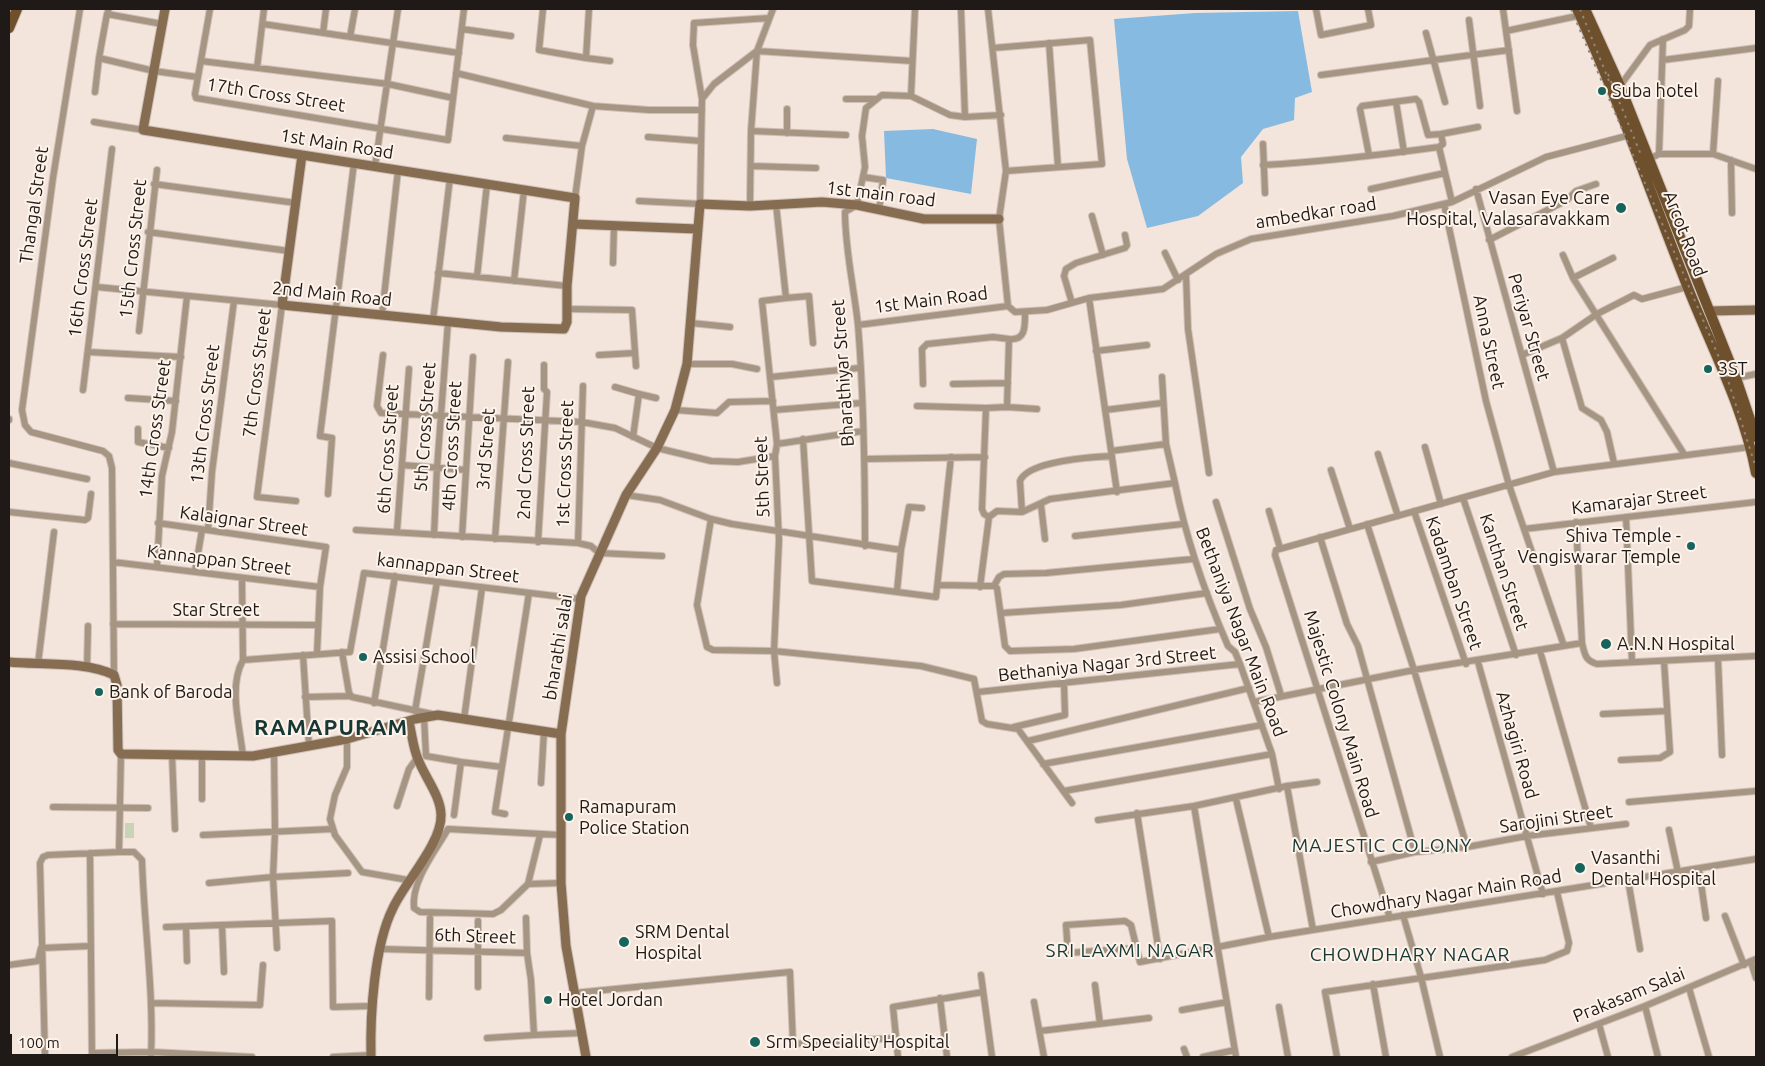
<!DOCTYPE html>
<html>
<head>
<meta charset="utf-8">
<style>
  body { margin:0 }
  #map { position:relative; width:1765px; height:1066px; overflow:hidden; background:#f3e5db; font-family:Ubuntu,sans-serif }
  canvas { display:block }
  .frame { position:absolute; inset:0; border:10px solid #1f1a17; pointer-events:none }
  .scale { position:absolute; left:10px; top:1034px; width:108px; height:22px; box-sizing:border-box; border:2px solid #1f1a17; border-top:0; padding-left:6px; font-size:15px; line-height:18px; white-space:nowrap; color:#1f1a17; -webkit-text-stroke:4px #fef3ea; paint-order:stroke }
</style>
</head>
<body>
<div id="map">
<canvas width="1765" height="1066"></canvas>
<div class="frame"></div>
<div class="scale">100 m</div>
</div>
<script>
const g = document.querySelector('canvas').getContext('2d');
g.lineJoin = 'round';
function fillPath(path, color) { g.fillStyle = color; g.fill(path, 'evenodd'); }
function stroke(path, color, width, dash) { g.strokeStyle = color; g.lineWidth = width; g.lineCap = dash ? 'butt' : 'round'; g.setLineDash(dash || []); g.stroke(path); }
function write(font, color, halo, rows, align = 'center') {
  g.font = font + ' Ubuntu,sans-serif'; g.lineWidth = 4; g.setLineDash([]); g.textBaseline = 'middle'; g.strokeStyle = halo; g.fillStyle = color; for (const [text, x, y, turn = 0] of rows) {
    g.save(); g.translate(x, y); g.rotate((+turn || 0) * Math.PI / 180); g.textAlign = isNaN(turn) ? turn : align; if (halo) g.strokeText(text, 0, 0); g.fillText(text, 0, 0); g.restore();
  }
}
fillPath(new Path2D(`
  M125 823H134V838H125Z`), '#c8d4b3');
fillPath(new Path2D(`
  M1298 11 1312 92 1295 98 1294 120 1263 129 1241 157 1243 183 1198 216 1147 228 1127 159 1114 19 1195 13Z
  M933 129 977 139 971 194 886 178 884 131Z`), '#87bae0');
const street = new Path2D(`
  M80 9 53 178 22 410 25 425 31 432 103 451 109 456 112 468 114 675
  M109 9 107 14 162 24
  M210 9 195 94 196 98 448 140 464 9
  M543 9 539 50 586 58 589 9
  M915 9 911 96 950 115 965 117 1001 115
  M961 9 965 117
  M988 9 1006 171 999 219 1008 306 1015 312 1047 310 1089 298 1163 289 1216 254 1251 239 1393 216 1452 202 1546 157 1630 135
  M1316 9 1321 35 1371 25 1368 9
  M1503 9 1517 111
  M107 14 99 58 154 71 197 77
  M1469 20 1480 106
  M263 24 459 53
  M462 29 511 36
  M1506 31 1582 15
  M323 33 326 9
  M1426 33 1445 102
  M350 37 355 9
  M1049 43 1058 167
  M993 48 1090 40 1102 164 1006 171
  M586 58 610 61
  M1663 60 1756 48
  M201 61 388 84 453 98
  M257 68 264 9
  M456 73 593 106 582 146
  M1321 75 1509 50
  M1620 86 1650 45 1685 30 1689 26 1690 9
  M95 92 99 58
  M702 99 693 45 694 23 769 18
  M846 99H875
  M1396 102 1404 152
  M593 106 649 110H702
  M94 122 143 130
  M751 131 757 51 912 61
  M787 133V109
  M1441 134 1478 127
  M648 137 701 141
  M506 138 582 146 575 198
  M1263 144 1265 193
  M1439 147 1452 202
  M1659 154H1713L1756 169
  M1713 154 1718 81
  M1647 160 1659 154 1663 39
  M1731 160 1732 213
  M1263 165C1321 162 1380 155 1439 147L1443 144 1441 134 1428 135 1419 102 1416 99 1362 106 1360 109 1369 155
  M375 166 398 9
  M751 166 816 168
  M863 177 883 180 879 210
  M154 184 296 203
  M1371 189 1445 173
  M1476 189 1554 472
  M639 201 700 204 702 99 714 84 757 51 773 9
  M776 204 786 298 809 296 813 343
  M1444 204 1486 401 1509 485 1564 646
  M750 206 751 131 846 135
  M1092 216 1103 255
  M148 232 289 251
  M1489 240 1567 200 1576 191 1596 184
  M1165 253 1178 280
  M1563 255 1573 278 1684 454
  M613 263 614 226
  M438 273 567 286
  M1186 275 1188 329 1209 473
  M477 277 487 184
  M1573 278 1613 258
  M514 281 524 190
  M97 287 282 305 257 497 296 501
  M786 298 762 301 777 444 775 456 779 540 774 651 921 666 974 679 982 721 987 724 1018 729 1072 803
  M1089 298 1117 492
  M1072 303 1064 276 1066 269 1076 263 1125 248 1127 245 1125 235
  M567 309 632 310 636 366
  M382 315 398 170
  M433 320 450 178
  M691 323 730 327
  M858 325 1008 306
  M139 331 157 170
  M1562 338 1582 408 1601 420 1607 432 1614 463
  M1096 351 1147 345
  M88 352 181 357
  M383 355 377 406 381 413 582 422 615 428 657 448 711 461 738 462 775 456
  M599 355 635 353
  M1522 355 1562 338 1597 314 1634 295 1642 299 1687 287
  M687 364H732L757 369
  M771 377 859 368
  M1162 377 1166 444 1175 483
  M1736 378 1756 374
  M923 384 922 349 927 344 993 337 1009 339
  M953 384 1008 383
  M615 387 639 394
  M83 390 112 149
  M128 398 176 401
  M917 406 986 408
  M1007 407 1037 409
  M675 410 717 413 729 402 773 401
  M774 410 861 403
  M1105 410 1162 403
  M9 419V420
  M138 429V442L169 448
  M633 437 639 394 656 398
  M803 439 812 581 936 597 951 457
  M777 444 863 431
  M1425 447 1441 504
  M1111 451 1166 444
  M1378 454 1398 516
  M865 459 985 457
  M9 463 87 479
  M402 465 466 470
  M1331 470 1350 529
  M328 494 332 438 320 436 354 163
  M626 495 660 500 711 519 732 524 901 550
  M1463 498 1516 655
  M1216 502 1250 609 1266 647 1281 695
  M1041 505 1045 539
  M1269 511 1280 548
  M1414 511 1466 664
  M9 512 85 520 88 518 91 494
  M1022 512 1020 481C1028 461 1092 457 1112 456
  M989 517 984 514 982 509 986 408 1007 407 1009 339C1026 341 1025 326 1025 313
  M1626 517 1632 662
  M711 519 697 605 707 647 713 650 774 651 777 683
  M1576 522 1582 643C1585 655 1585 660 1597 664L1756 656
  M158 523 326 547 320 587 317 654
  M1367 524 1414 670 1467 847
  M1524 529 1756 502
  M208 530 212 472 234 301
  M356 530 578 543 591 546 599 553 662 556
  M397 531 409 369
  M434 535 437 468 448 322
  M1075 536 1183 524
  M462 537 473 357
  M1320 537 1347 624 1358 646 1415 852
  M495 539 508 362
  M538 542 547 392 544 389V365
  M578 543 583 386
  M865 546C865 473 864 399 858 325 854 287 845 250 845 212L857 205 865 167 862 136 866 108 882 95 911 96
  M113 562 320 587
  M157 566 162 476 172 432 187 296
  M195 571 202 530
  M242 579 243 660C228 687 240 726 243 756
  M938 585 994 586 997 588 1005 646 1010 651 1074 649 1220 629
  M994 586 999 577 1004 574 1046 573 1193 559
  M980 587 989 517 997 511 1022 512 1050 499 1175 483C1186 540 1205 593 1228 646L1235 652 1240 664 1272 754 1279 789
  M897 591 901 550 909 507 922 508
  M1002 613 1121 605 1207 593
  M113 624 318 625
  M1540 651 1591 828
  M342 652 349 693 352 697 432 714
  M303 655 309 746
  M1718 659 1722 755
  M243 660 350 652 364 573 580 599
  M1478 662 1543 894
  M38 664 54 532
  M87 667 88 626
  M978 692 1240 664
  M305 697 350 696
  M1254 702 1414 670 1582 643
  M374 703 395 576
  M415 711 437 582
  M1603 714 1667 711
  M424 717 426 756 461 762 454 815
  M464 719 482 588
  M1014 727 1065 715 1064 684
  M347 739V767L335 795 330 819 335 835 362 872 408 880
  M1028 741 1249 688
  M274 752 275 832 273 877 277 948
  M172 754 175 829
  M1621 760 1660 758 1670 752 1664 661
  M461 762 502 767
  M1043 764 1262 725
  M541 783 544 731
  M1287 786 1317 782
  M1064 791 1272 754
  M202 799V755
  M1236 799 1269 937
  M1629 802 1756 791
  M397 806 409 769 417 758
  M1194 806 1236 1057
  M53 807 148 808
  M1137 813 1160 959
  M505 814 495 812 529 593
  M1098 820 1194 806 1287 786 1313 930
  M1669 830 1678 872
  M203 835 333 829
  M540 835 528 884 501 910 493 914 420 912 414 908C411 881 435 852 448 829L561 835
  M119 852H134L142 860C144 926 154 991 151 1057
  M90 853 92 1057
  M1371 862 1415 852 1467 847 1527 836 1626 824
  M1699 869 1706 918
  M1628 880 1640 949
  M209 883 273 877 348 873
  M528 884 561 883
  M1403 915 1421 977 1440 1057
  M1725 916 1744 965
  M526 918 527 953
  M1390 918 1275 555 1276 550 1554 472 1750 447
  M478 921V987
  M222 925 224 972
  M166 927 332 921 333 1007 372 1006
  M186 927 187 961
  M1137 948 1068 953 1066 925 1125 921 1131 925 1140 962 1269 937 1756 859
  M381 949 527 953 531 980 534 1035 582 1033
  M1751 962 1756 978
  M9 965 38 961 41 948 90 946
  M981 975 992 1057
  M1373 984 1386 1057
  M1095 985 1100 1024
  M1689 988 1709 1057
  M574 993 790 972 793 1044 896 1038
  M429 997 430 918
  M940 998 947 1057
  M1034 1002 1044 1057
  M151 1003 260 1005 263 965
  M1645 1006 1658 1057
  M1279 1007 1288 1057
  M1182 1010 1227 1002
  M1599 1024 1608 1057
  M1040 1031 1149 1018
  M487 1038 534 1035
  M1184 1049 1187 1057
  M92 1053 151 1052 252 1057
  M45 1057 40 863 43 857 48 855 119 852 121 754
  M333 1057 371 1055
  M898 1057 893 1007 983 992
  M1203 1057 1235 1050
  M1337 1057 1325 992 1545 960 1567 951 1569 943 1557 892
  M1512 1057 1645 1006 1756 959`);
const secondary = new Path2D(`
  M165 9 143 130 575 198 567 286V322L564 329 501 327 282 305 302 155
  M573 224 697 229
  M1709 311 1756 310
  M9 662C40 665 86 661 114 675L117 685 118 750 121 754 253 756 347 739 415 719 438 715 561 734
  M371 1057C370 1015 374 946 393 908 405 882 442 843 441 815 441 796 424 776 418 759 413 748 412 734 409 722
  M586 1057 566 946 561 883V734L581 596 626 495 657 448 675 410 687 364 700 204 750 206 822 202 857 205 924 219H999`);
const primary = new Path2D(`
  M1577 9C1619 100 1651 195 1688 288 1712 349 1744 408 1756 473
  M1585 9 1620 86 1736 378 1756 437
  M9 28 17 9`);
stroke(street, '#cdc0b8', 8);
stroke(secondary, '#cdc0b8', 11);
stroke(primary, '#cdc0b8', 12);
stroke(street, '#a69582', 6);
stroke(secondary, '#866d51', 9);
stroke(primary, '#6e502d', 10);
stroke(new Path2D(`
  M1571 9 1726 374 1756 468
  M1580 9 1609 81
  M1608 74 1641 155`), '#90867f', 2, [2.5, 5]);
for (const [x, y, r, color] of [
  [1602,91,5,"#17645d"],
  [1621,208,6,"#17645d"],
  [1708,369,5,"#17645d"],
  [1691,546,5,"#17645d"],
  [1606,644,6,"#17645d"],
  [363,657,5,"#17645d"],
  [99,692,5,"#17645d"],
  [569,817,5,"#17645d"],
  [1580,868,6,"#17645d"],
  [624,942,6,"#17645d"],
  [548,1000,5,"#17645d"],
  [755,1042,6,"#17645d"]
]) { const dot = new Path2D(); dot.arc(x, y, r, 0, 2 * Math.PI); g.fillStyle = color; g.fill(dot); stroke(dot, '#fef3ea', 2); }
write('18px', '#1f1a17', '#fef3ea', [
  ["Suba hotel",1612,91],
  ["Vasan Eye Care",1610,198,"right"],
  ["Hospital, Valasaravakkam",1610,219,"right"],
  ["3ST",1718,369],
  ["Shiva Temple -",1681,536,"right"],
  ["Vengiswarar Temple",1681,557,"right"],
  ["A.N.N Hospital",1617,644],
  ["Assisi School",373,657],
  ["Bank of Baroda",109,692],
  ["Ramapuram",579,807],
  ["Police Station",579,828],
  ["Vasanthi",1591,858],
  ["Dental Hospital",1591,879],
  ["SRM Dental",635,932],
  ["Hospital",635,953],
  ["Hotel Jordan",558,1000],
  ["Srm Speciality Hospital",766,1042]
], 'left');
write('18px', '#1f1a17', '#fef3ea', [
  ["17th Cross Street",276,95,9],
  ["1st Main Road",337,144,9],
  ["1st main road",881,194,7],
  ["Thangal Street",34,205,-82],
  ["ambedkar road",1316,213,-9],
  ["Arcot Road",1685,234,69],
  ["15th Cross Street",133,249,-84],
  ["16th Cross Street",83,268,-83],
  ["2nd Main Road",332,294,6],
  ["1st Main Road",931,300,-7],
  ["Periyar Street",1529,327,74],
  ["Anna Street",1489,342,78],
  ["7th Cross Street",257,373,-83],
  ["Bharathiyar Street",843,373,-94],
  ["13th Cross Street",205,414,-83],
  ["5th Cross Street",425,427,-86],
  ["14th Cross Street",155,429,-82],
  ["4th Cross Street",452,446,-87],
  ["6th Cross Street",388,449,-86],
  ["3rd Street",486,449,-86],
  ["2nd Cross Street",526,453,-88],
  ["1st Cross Street",565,464,-88],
  ["5th Street",762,477,-92],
  ["Kamarajar Street",1639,500,-7],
  ["Kalaignar Street",244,521,8],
  ["Kannappan Street",219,560,7],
  ["kannappan Street",448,568,7],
  ["Kanthan Street",1504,572,72],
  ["Kadamban Street",1454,583,71],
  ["Star Street",216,610],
  ["Bethaniya Nagar Main Road",1241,632,69],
  ["bharathi salai",558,647,-81],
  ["Bethaniya Nagar 3rd Street",1107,664,-6],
  ["Majestic Colony Main Road",1341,714,73],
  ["Azhagiri Road",1517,745,74],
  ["Sarojini Street",1556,819,-8],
  ["Chowdhary Nagar Main Road",1446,894,-9],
  ["6th Street",475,936,2],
  ["Prakasam Salai",1629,995,-22]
]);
g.letterSpacing = '1px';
write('19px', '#163734', '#fef3ea', [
  ["MAJESTIC COLONY",1382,846],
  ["SRI LAXMI NAGAR",1130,951],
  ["CHOWDHARY NAGAR",1410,955]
]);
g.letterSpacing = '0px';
g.letterSpacing = '1px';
write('bold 22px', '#163734', '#fef3ea', [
  ["RAMAPURAM",331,728]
]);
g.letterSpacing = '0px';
</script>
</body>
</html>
